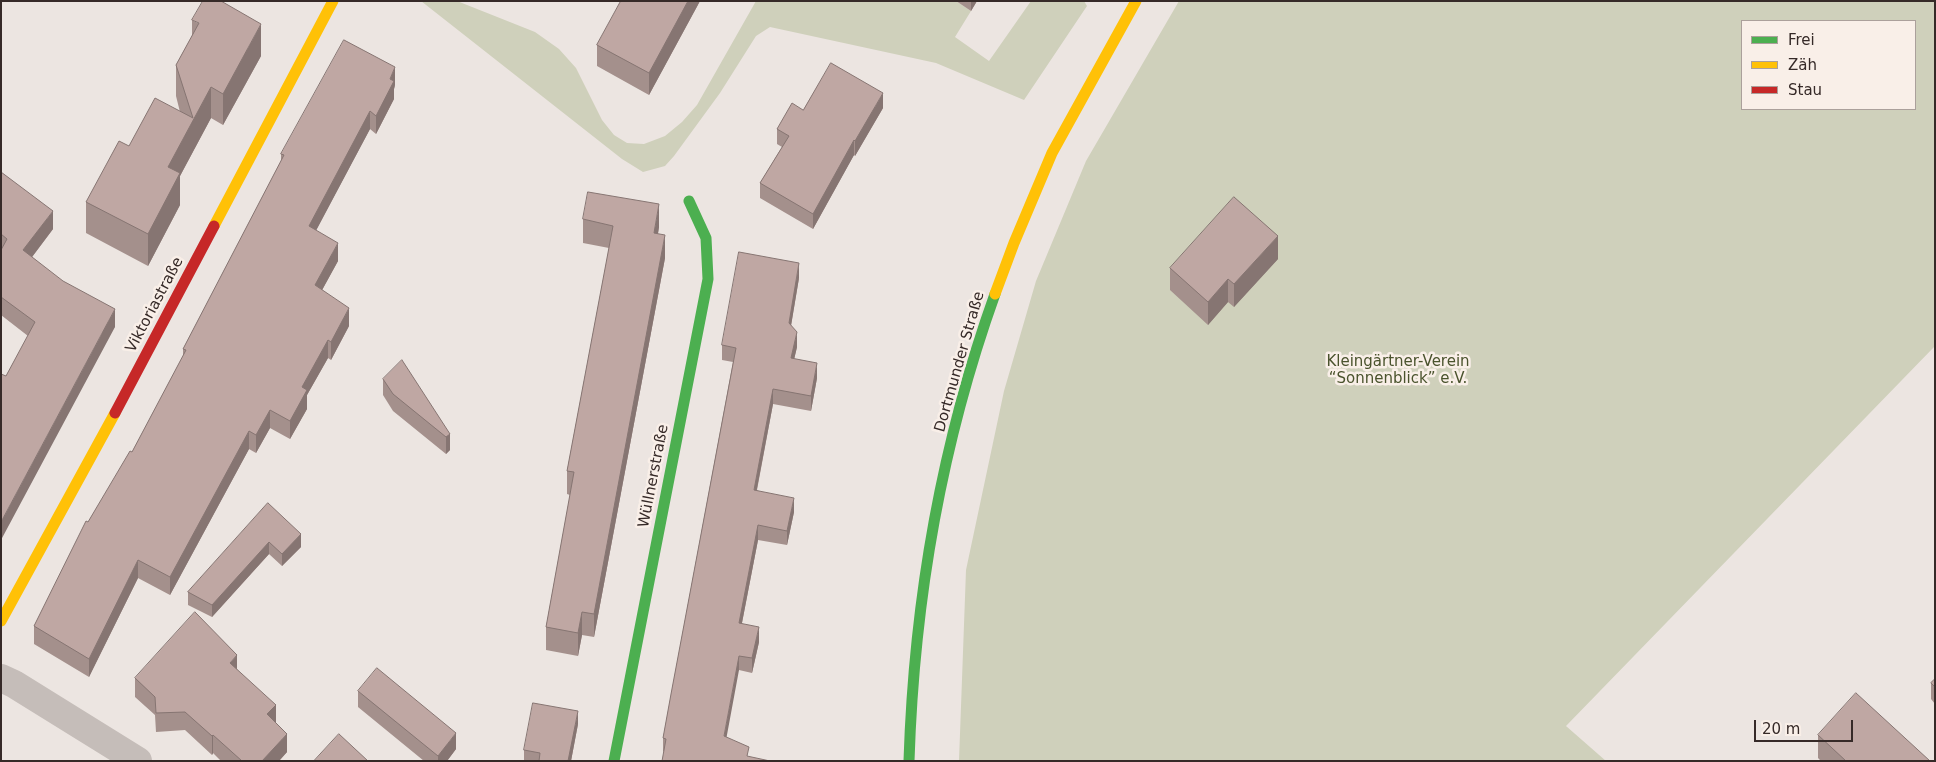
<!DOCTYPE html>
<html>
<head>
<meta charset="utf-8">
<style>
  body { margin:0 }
  #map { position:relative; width:1936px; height:762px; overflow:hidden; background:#ece5e1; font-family:"DejaVu Sans",sans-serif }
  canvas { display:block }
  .frame { position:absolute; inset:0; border:2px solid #362a28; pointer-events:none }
  .legend { position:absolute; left:1741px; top:20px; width:175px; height:90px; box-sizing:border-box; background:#f9efe8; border:1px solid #aba09b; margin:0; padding:6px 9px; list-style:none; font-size:15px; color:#362a28 }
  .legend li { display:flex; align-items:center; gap:10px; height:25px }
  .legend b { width:25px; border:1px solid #aba09b }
  .scale { position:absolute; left:1754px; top:720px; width:99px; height:22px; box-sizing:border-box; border:2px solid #362a28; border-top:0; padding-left:6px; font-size:15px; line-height:18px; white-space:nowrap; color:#362a28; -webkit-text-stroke:4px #f9efe8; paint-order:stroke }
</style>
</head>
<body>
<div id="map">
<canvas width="1936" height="762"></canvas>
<div class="frame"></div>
<ul class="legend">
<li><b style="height:6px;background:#4caf50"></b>Frei</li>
<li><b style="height:6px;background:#ffc107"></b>Zäh</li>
<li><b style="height:6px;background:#c62828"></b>Stau</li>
</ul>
<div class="scale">20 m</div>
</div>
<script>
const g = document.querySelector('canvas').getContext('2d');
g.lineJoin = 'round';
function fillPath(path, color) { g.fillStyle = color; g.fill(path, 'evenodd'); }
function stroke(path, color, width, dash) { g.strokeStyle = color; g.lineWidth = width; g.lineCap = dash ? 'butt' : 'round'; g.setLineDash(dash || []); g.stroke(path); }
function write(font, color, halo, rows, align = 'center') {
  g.font = font + ' "DejaVu Sans",sans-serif'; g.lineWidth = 5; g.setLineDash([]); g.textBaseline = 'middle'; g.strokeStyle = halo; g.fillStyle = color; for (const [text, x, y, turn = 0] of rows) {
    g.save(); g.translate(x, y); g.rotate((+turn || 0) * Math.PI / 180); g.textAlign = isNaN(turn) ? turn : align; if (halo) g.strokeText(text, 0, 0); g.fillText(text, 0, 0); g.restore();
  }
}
fillPath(new Path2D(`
  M421 1H457L535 32 559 49 576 68 602 120 614 135 627 143 644 144 665 136 682 122 697 105 756 1H956L971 11 955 37 989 61 1031 1H1084L1087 6 1024 100 936 63 770 27 756 36 720 93 674 156 665 166 643 172 622 159Z
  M1179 1H1935V346L1566 726 1606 761H959L966 570 1004 391 1036 281 1086 161ZM1742 21H1915V109H1742Z`), '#cfd0bb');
stroke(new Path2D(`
  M1 678 14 684 138 761`), '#c5bdb9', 28);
stroke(new Path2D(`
  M614 761 708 279 706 238 689 201
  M909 761C914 601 941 445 995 294`), '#4caf50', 11);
stroke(new Path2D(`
  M214 226 333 1
  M995 294 1014 243 1052 153 1136 1
  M1 621 115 413`), '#ffc107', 11);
stroke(new Path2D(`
  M115 413 214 226`), '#c62828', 11);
fillPath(new Path2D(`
  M621 1H700L649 95 597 66V45Z
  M956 1H977L971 11Z
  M192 20 261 56 223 125 211 118 180 176V205L148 266 86 233V202L180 112 176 96V65L192 36Z
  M395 85 394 89V99L376 134 370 129 316 230 338 261 322 290 349 326 331 360 328 358 307 395V409L290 439 270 428 256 453 249 449 170 595 138 578 89 677 34 644V626L88 522 132 452 183 356V349L281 161V154Z
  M883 108 855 156 854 155 813 229 760 198V183L782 147 777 144V129L803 110Z
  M1 172 53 229 32 257 115 327 6 376 28 336 1 315Z
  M583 219 659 227 658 234 665 258 594 637 582 635 578 656 546 650V627L570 495 567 494V471L609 248 583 243Z
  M1278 259 1234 307 1228 302 1208 325 1170 290V268Z
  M799 278 791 325 797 347 794 359 817 378 811 411 773 404 757 490 794 512 787 545 758 540 742 623 759 642 752 673 739 670 663 752V738L733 362 722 360V345Z
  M383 379 450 434V450L446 454 393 411 383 395Z
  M268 503 301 547 282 566 269 554 212 617 188 605V592Z
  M237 669 276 723 287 752 279 761H221L213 753 212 755 185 730 156 732 155 715 135 697V678Z
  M1935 679V704L1931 699V683Z
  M358 691 456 749 447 761H424L358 707Z
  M578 724 571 761H524V750Z
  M1818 735 1930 761H1821L1818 758Z`), '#a4908c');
fillPath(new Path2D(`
  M688 1H700L649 95V73Z
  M971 1H977L971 11Z
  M261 24V56L223 125V94Z
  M395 67V85L394 89V99L376 134V116L390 79Z
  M211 87V118L180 176V205L148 266V234L168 167Z
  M883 93V108L855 156V141Z
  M370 111V129L309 244V226Z
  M854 140V155L813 229V214Z
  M659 204V227L654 256V233Z
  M53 211V229L23 269V250Z
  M665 235V258L594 637V614Z
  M1278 236V259L1234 307V284Z
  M338 243V261L315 303V285Z
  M799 263V278L789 338V323Z
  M1228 279V302L1208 325V302Z
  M349 308V326L331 360V342Z
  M115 309V327L1 540V522Z
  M797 332V347L791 373V358Z
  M328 340V358L307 395V409L290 439V421L302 387Z
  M817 363V378L811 411V396Z
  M773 389V404L754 504V490Z
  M270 410V428L256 453V435Z
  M249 431V449L170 595V577Z
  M450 434V450L446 454V437Z
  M794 498V512L787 545V531Z
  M758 525V540L739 638V623Z
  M301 534V547L282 566V554Z
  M269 542V554L212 617V605Z
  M138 560V578L89 677V659Z
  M582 612V635L578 656V633Z
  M759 627V642L752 673V658Z
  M237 655V674L230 663Z
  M739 656V670L724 751V736Z
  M276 705V723L267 714Z
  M578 711V724L571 761H568Z
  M456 733V749L447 761H438V756Z
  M287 734V752L279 761H262Z
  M213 735V753L212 755V736Z`), '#867572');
const building = new Path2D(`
  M203 1H221L261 24 223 94 211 87 168 167 180 173 148 234 86 202 119 141 129 146 155 98 193 118 176 65 199 23 192 20Z
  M621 1H688L649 73 597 45Z
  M344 40 395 67 390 79 394 81 376 116 370 111 309 226 338 243 315 285 349 308 331 342 328 340 302 387 307 390 290 421 270 410 256 435 249 431 170 577 138 560 89 659 34 626 86 521 88 522 130 451 132 452 186 350 183 349 284 155 281 154Z
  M831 63 883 93 855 141 854 140 813 214 760 183 789 136 777 129 792 103 803 110Z
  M1 172 53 211 23 250 63 281 115 309 1 522V374L6 376 35 322 1 297V250L7 239 1 234Z
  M588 192 659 204 654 233 665 235 594 614 582 612 578 633 546 627 574 472 567 471 613 226 583 219Z
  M1234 197 1278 236 1234 284 1228 279 1208 302 1170 268Z
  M739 252 799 263 789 323 797 332 791 358 817 363 811 396 773 389 754 490 794 498 787 531 758 525 739 623 759 627 752 658 739 656 724 736 749 747 747 756 770 761H662L666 739 663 738 671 694 736 348 722 345Z
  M402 360 450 434 446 437 393 394 383 379Z
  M268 503 301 534 282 554 269 542 212 605 188 592Z
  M195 612 237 655 230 663 276 705 267 714 287 734 262 761H242L213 735 212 736 185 712 156 713 155 697 135 678Z
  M377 668 456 733 438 756 358 691Z
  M1935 679V687L1931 683Z
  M1856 693 1930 761H1846L1818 735Z
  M533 703 578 711 568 761H539L540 753 524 750Z
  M339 734 368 761H314Z`);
fillPath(building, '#bfa7a3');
stroke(building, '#867572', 1);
write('15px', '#362a28', '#f9efe8', [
  ["Viktoriastraße",155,305,-62],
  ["Dortmunder Straße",960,362,-74],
  ["Wüllnerstraße",654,476,-79]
]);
write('15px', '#4a532d', '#f9efe8', [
  ["Kleingärtner-Verein",1398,362],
  ["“Sonnenblick” e.V.",1398,379]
]);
</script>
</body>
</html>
